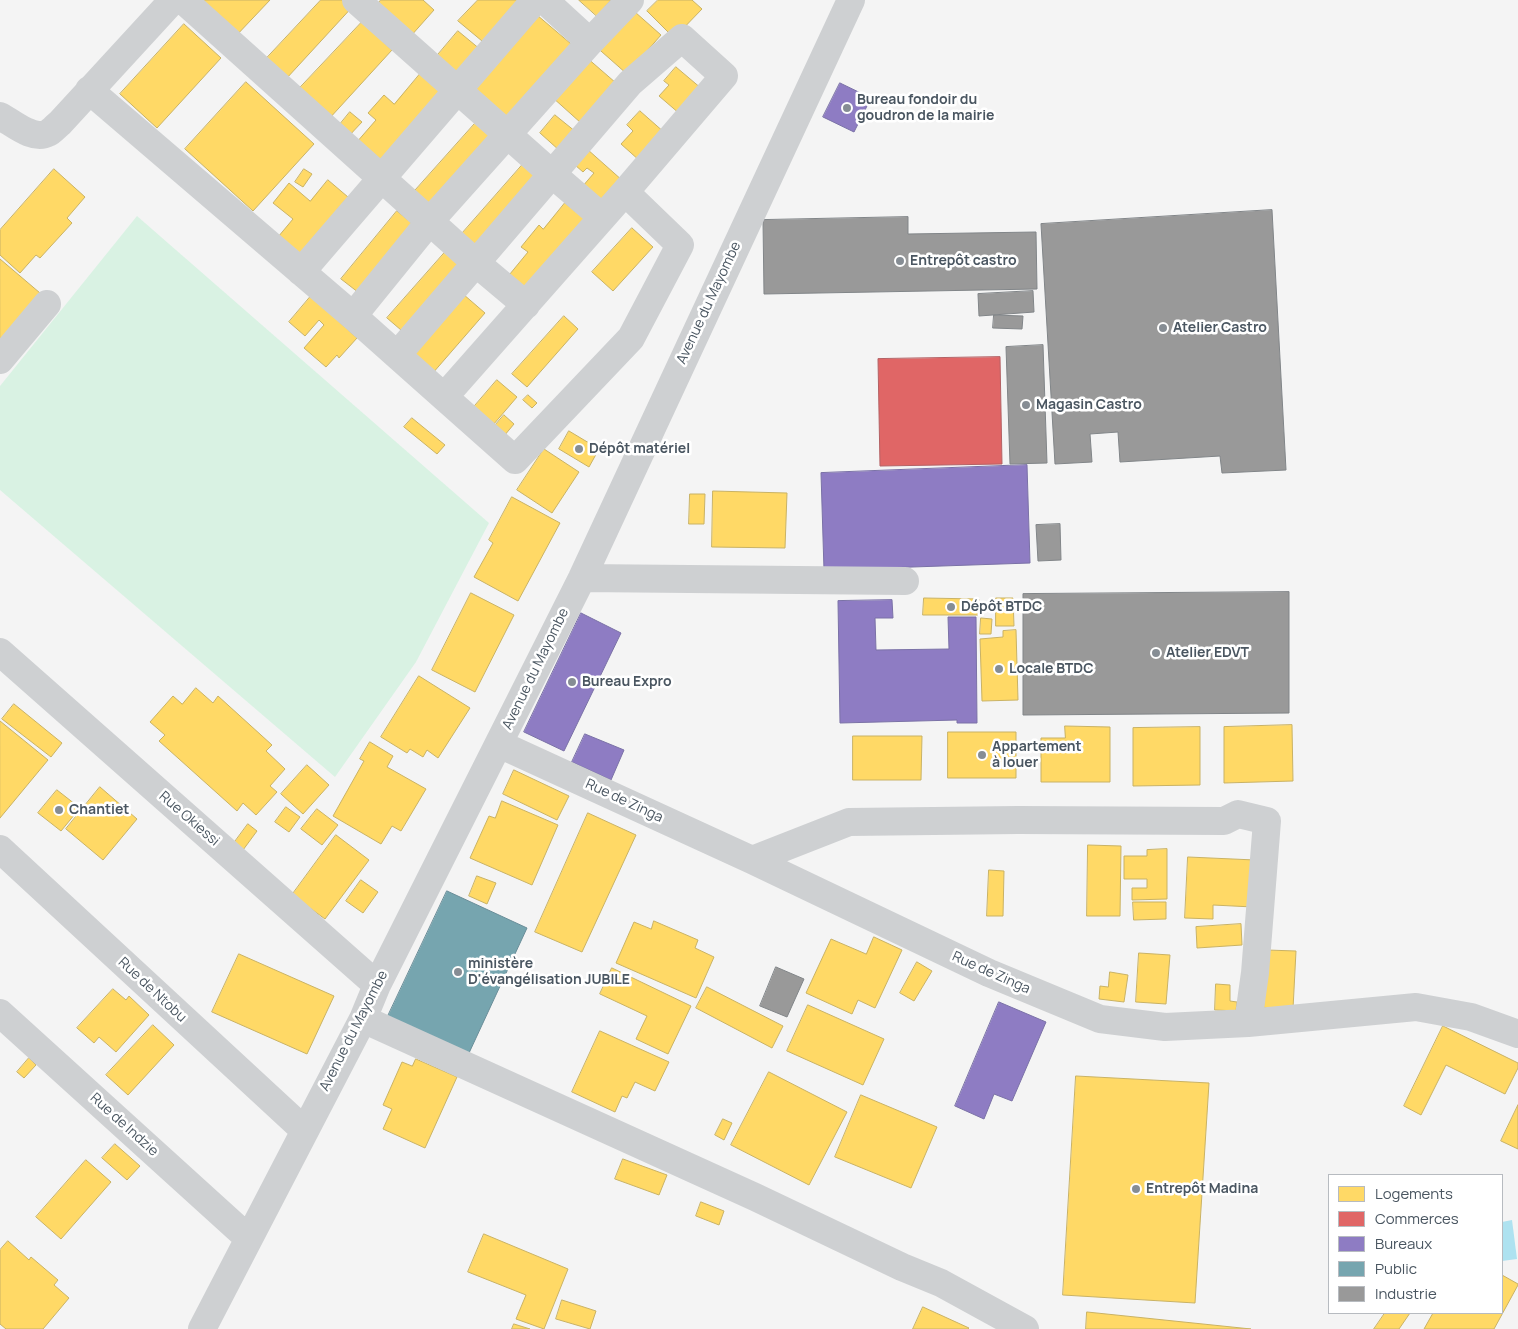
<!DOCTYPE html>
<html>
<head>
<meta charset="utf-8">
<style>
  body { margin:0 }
  #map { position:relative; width:1518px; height:1329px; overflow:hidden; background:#f4f4f4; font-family:Manrope,sans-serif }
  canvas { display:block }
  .legend { position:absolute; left:1328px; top:1174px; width:175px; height:140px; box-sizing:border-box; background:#fff; border:1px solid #b7bbc0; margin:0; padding:6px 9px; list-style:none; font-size:15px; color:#4a5661 }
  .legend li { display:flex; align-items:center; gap:10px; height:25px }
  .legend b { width:25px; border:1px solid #b7bbc0 }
</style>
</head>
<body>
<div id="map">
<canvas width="1518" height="1329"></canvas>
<ul class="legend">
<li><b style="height:14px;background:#ffd966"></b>Logements</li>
<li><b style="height:14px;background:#e06666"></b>Commerces</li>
<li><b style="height:14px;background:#8e7cc3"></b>Bureaux</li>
<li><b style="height:14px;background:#76a5af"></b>Public</li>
<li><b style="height:14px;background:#999"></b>Industrie</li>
</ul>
</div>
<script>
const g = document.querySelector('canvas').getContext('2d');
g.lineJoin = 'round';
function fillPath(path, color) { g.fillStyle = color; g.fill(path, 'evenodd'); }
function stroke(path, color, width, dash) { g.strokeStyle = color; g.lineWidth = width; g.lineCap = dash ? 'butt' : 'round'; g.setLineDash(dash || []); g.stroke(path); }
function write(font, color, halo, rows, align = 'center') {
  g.font = font + ' Manrope,sans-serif'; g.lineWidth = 5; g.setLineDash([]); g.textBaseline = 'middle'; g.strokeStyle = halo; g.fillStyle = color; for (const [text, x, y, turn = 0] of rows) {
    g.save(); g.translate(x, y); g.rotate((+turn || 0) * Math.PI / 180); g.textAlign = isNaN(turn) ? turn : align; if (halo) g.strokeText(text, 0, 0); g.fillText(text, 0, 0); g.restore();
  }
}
fillPath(new Path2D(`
  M137 216 489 523 416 662 335 777 0 490V386Z`), '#d9f2e3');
fillPath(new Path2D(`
  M1512 1220 1517 1259 1502 1261V1222Z`), '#aee2f0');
const homes = new Path2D(`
  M193 0H270L234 38Z
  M321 0H351L355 4 286 79 265 60Z
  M381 0H423L434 10 410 37 376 6Z
  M478 0H523L488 46 458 21Z
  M579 0H611L597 16Z
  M658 0H692L702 9 674 38 647 11Z
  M635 12 661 35 627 74 593 44Z
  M537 15 577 49 514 123 474 89Z
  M362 22 392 50 328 120 297 91Z
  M184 24 221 58 157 128 120 94Z
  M458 31 481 50 459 77 436 57Z
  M586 57 616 83 581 123 552 97Z
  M676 67 702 89 680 114 659 96 669 85 664 81Z
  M420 74 443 94 381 165 356 143 376 120 368 113 384 95 394 104Z
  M246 82 314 144 253 211 185 149Z
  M640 111 665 133 640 161 621 144 633 131 627 125Z
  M350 112 362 122 347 138 337 128Z
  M555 115 576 132 560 151 540 133Z
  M479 119 496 134 429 209 412 194Z
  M587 149 623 181 602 205 582 187 594 173 587 168 583 172 575 165Z
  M524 163 543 179 478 253 459 237Z
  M54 169 85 197 67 218 72 223 40 258 36 255 20 273 0 255V230Z
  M304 169 312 174 303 187 295 182Z
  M328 180 348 197 299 255 278 237 293 219 273 203 289 183 310 201Z
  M565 203 586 220 524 296 505 280 528 252 521 247 539 225 543 229Z
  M397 211 419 229 363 296 341 279Z
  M632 228 653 247 613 291 592 272Z
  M447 250 467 267 408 336 387 318Z
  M0 259 40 293 0 340Z
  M463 294 485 313 432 374 410 354Z
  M311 296 357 338 339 358 337 355 326 367 304 348 324 325 319 320 305 336 289 322Z
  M564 316 578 329 527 387 512 374Z
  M497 380 517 397 493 425 473 408Z
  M528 395 537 403 532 408 523 400Z
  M504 415 514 424 504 436 493 428Z
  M412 418 445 445 437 454 404 427Z
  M569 431 599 449 589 467 559 449Z
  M544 449 579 472 552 513 517 490Z
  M713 491 787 493 785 548 712 547Z
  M690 494H705L704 524H689Z
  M512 497 560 523 518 601 474 577 493 543 489 540Z
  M471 593 514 615 475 692 432 670Z
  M924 598 979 599 978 615H923Z
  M996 598H1013L1014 626H996Z
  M981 618 992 619 991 634H980Z
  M1016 630 1018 700 982 701 980 639 1003 637V631Z
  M419 676 470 708 438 758 427 750 423 757 410 749 407 753 381 737Z
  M196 688 213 703 218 696 272 745 266 751 285 769 270 786 277 792 256 815 243 803 237 811 159 741 165 735 150 722 173 696 182 704Z
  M14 704 62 743 51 757 2 719Z
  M0 721 48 760 0 818Z
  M1292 725 1293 781 1224 783V727Z
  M1065 726 1110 727V782H1041V738H1065Z
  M1200 727V785L1133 786V728Z
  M948 732H1016V778H948Z
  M853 736H922L921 780H853Z
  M370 742 393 756 387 767 426 789 401 831 392 826 381 844 333 816 364 761 360 759Z
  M307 765 329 785 303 814 281 794Z
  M514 770 569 796 557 820 503 794Z
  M100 787 137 819 103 860 66 829Z
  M57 790 80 808 61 831 38 813Z
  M502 801 558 825 532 885 470 858 489 816 495 818Z
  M286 807 300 817 289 832 275 822Z
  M317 809 338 825 322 845 301 829Z
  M588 813 636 835 582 952 535 932Z
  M248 824 257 831 243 850 234 843Z
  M336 835 369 860 325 919 292 895Z
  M1088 845 1121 846 1120 916H1087Z
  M1167 849V899L1132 900V888H1147V879H1124V856H1147V850Z
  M1188 857 1255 860 1253 907 1213 905V919L1185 918Z
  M989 870 1004 871 1003 916H987Z
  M477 876 496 883 487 904 469 896Z
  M361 880 378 892 363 913 346 901Z
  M1133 902H1166V919L1134 920Z
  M654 921 698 940 695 948 714 957 696 998 616 963 634 922 651 929Z
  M1241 924 1242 945 1197 948 1196 927Z
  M874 937 902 950 875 1008 858 1000 852 1014 806 993 831 939 866 954Z
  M1267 950 1296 951 1293 1009 1264 1008Z
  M1139 953 1170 955 1166 1004 1136 1002Z
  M239 954 334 996 307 1054 212 1012Z
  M917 962 932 971 914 1001 900 993Z
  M612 968 691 1006 668 1054 636 1039 647 1016 600 994Z
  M1110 972 1128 975 1124 1002 1099 999 1100 986 1108 987Z
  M1216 984 1230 985V1001L1237 1002 1236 1011 1215 1010Z
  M707 987 783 1026 772 1048 696 1008Z
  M113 989 126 1000 129 996 149 1015 116 1052 99 1037 94 1043 77 1028Z
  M808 1005 884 1039 863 1085 787 1051Z
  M153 1025 174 1045 128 1095 106 1075Z
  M1443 1026 1518 1063V1068L1505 1094 1446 1065 1421 1115 1404 1106Z
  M600 1031 669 1062 655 1091 635 1082 627 1098 622 1096 615 1112 572 1092Z
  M29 1058 36 1065 24 1078 17 1072Z
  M416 1059 457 1077 425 1148 383 1129 392 1109 383 1105 402 1062 412 1066Z
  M769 1072 847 1112 809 1185 731 1145Z
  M1076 1076 1209 1083 1195 1303 1063 1295Z
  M861 1095 937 1127 911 1188 835 1157Z
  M1518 1105V1149L1501 1141Z
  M723 1119 732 1123 724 1140 715 1135Z
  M115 1144 140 1166 127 1180 102 1158Z
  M623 1159 667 1175 659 1195 615 1179Z
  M86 1160 111 1182 61 1239 36 1217Z
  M701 1202 724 1211 719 1225 696 1216Z
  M484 1234 568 1269 544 1329 516 1319 526 1295 468 1272Z
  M8 1241 29 1260 31 1257 58 1280 54 1285 69 1298 43 1329H6L0 1324V1250Z
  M1502 1275 1518 1284V1285L1494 1329H1424L1433 1313H1502Z
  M562 1300 596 1311 590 1329 556 1319Z
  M923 1307 969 1328 968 1329H913Z
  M1087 1312 1251 1329H1086Z
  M1385 1313H1410L1399 1329H1374Z
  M514 1324 530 1329H512Z`);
fillPath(homes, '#ffd966');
stroke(homes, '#c9b264', 1);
const shops = new Path2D(`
  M1000 357 1002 464 880 466 878 359Z`);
fillPath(shops, '#e06666');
stroke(shops, '#b36164', 1);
const offices = new Path2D(`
  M840 83 871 98 854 132 823 117Z
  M1027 465 1030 563 824 570 821 473Z
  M892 600 893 618H875L876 650 949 649 948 617H976L977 723H957V720L840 723 838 601Z
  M581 613 621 633 564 751 524 732Z
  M585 734 624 750 611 780 572 762Z
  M999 1002 1046 1022 1012 1101 994 1094 984 1119 955 1106Z`);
fillPath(offices, '#8e7cc3');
stroke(offices, '#7a71a6', 1);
const public = new Path2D(`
  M447 891 527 928 469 1053 388 1016Z`);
fillPath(public, '#76a5af');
stroke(public, '#698d98', 1);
const industry = new Path2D(`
  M1272 210 1286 470 1222 473 1220 456 1120 462 1118 432 1090 434 1092 462 1055 464 1041 224Z
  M908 217V234L1036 232 1037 289 764 294 763 220Z
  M1033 291 1034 312 979 316 978 294Z
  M994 315 1023 316 1022 329 993 328Z
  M1043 345 1047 463 1010 464 1006 347Z
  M1060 524 1061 560 1038 561 1036 525Z
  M1289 592V713L1023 715V594Z
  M776 967 804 979 787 1017 760 1006Z`);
fillPath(industry, '#999');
stroke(industry, '#818588', 1);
stroke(new Path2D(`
  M183 0 476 263 526 305
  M356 0 552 174 602 217
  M544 0 590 42
  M89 90 353 316 444 397 625 192 724 76 682 38 630 83 397 355
  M0 116C13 123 33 141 48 133 52 131 56 126 60 123L173 0
  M301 272 535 0
  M353 316 430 221 590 42 630 0
  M0 360 47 304
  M444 397 515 460 631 338 680 245 625 192
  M582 578 905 581
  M0 652 377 985
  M499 744 752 860 989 973 1100 1019 1165 1027 1248 1023 1416 1007 1471 1017 1518 1034
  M0 849 304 1130
  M752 860 849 822 1018 820 1224 821 1238 814 1267 821 1255 973 1248 1023
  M0 1013 248 1238
  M363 1019 755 1197 902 1267 941 1283 1025 1329
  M202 1329 363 1019 377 985 582 578 851 0`), '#ced0d2', 28);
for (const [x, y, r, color] of [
  [847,108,5,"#868d94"],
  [900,261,5,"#868d94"],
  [1163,328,5,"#868d94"],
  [1026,405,5,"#868d94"],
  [579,449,5,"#868d94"],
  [951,607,5,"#868d94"],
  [1156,653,5,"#868d94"],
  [999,669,5,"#868d94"],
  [572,682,5,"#868d94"],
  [982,755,5,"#868d94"],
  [59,810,5,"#868d94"],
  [458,972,5,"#868d94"],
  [1136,1189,5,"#868d94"]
]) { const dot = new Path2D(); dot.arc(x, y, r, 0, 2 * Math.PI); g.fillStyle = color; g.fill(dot); stroke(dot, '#fff', 2); }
write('bold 14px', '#4a5661', '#fff', [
  ["Bureau fondoir du",857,100],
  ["goudron de la mairie",857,116],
  ["Entrepôt castro",910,261],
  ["Atelier Castro",1173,328],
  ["Magasin Castro",1036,405],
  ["Dépôt matériel",589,449],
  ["Dépôt BTDC",961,607],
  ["Atelier EDVT",1166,653],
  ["Locale BTDC",1009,669],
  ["Bureau Expro",582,682],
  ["Appartement",992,747],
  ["à louer",992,763],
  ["Chantiet",69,810],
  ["ministère",468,964],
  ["D'évangélisation JUBILE",468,980],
  ["Entrepôt Madina",1146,1189]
], 'left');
write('14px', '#4a5661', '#fff', [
  ["Avenue du Mayombe",709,303,-65],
  ["Avenue du Mayombe",536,669,-64],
  ["Rue de Zinga",624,801,25],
  ["Rue Okiessi",189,819,41],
  ["Rue de Zinga",991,973,24],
  ["Rue de Ntobu",152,990,43],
  ["Avenue du Mayombe",354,1031,-63],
  ["Rue de Indzie",124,1125,42]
]);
</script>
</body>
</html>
